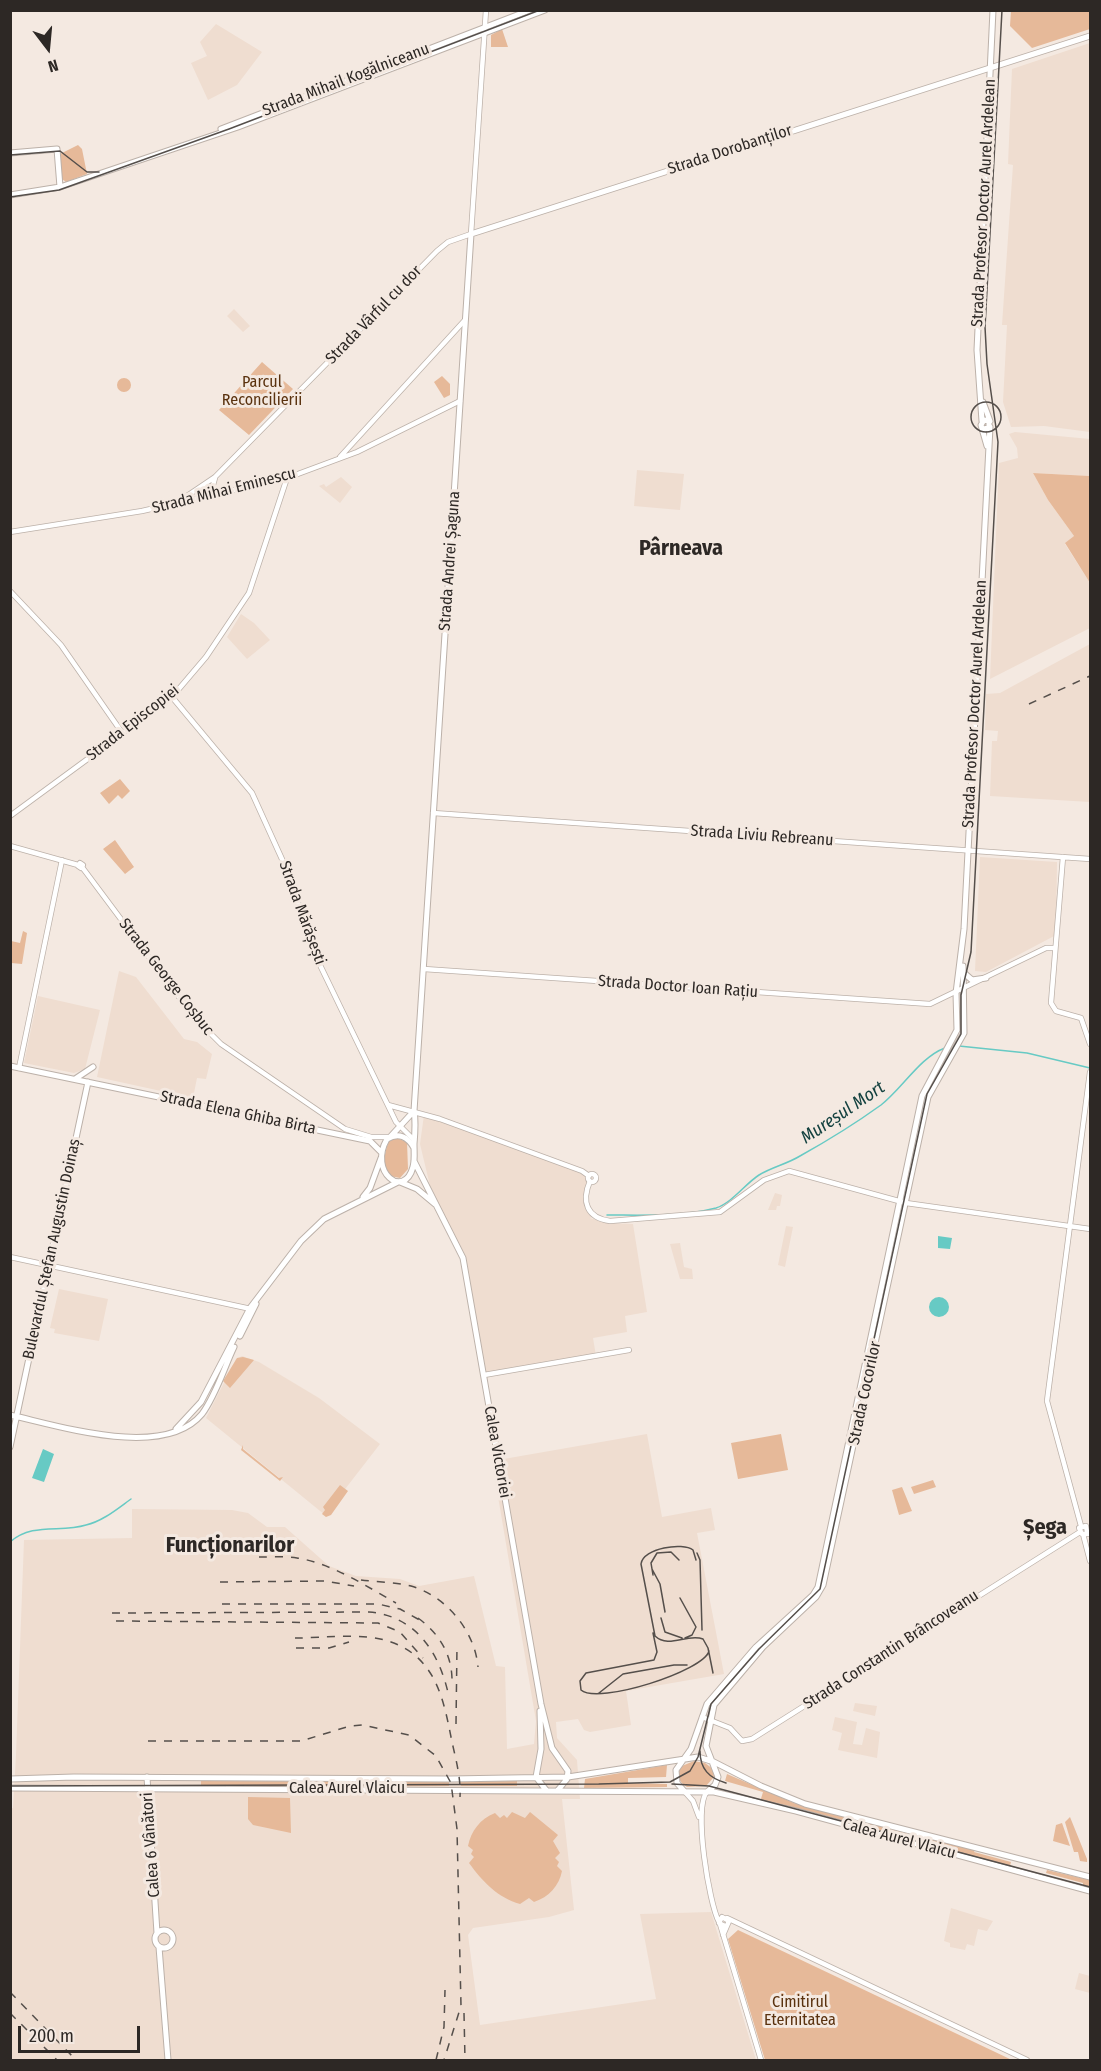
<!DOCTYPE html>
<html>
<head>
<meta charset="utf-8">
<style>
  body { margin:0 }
  #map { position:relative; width:1101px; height:2071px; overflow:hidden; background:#f4e9e1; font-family:"Fira Sans Condensed",sans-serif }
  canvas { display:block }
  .frame { position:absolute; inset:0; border:12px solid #2d2825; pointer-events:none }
  .north { position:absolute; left:18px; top:18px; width:60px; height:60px; -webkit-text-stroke:4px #f4e9e1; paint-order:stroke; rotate:164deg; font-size:16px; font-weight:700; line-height:24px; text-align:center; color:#2d2825 }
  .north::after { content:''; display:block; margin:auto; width:21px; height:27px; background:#2d2825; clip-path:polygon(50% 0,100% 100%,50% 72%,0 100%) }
  .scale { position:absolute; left:18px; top:2026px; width:122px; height:27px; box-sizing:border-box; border:3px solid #2d2825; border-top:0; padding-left:8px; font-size:18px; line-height:21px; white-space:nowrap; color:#2d2825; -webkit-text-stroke:4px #f4e9e1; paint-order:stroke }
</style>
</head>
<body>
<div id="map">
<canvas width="1101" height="2071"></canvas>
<div class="frame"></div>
<div class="north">N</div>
<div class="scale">200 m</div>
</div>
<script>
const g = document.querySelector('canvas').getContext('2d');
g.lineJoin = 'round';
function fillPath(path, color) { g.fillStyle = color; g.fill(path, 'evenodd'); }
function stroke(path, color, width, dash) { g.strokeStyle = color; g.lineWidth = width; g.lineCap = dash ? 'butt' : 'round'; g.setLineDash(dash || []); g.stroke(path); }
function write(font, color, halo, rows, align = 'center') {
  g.font = font + ' "Fira Sans Condensed",sans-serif'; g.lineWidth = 6; g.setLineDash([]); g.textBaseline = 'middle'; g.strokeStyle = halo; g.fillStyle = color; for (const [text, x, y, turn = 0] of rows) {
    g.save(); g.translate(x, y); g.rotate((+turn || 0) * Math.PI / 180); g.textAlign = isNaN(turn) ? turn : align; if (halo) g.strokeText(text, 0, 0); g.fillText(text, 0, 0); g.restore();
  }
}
fillPath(new Path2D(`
  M216 24 262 52 237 85 208 100 191 63 207 56 200 42Z
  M1090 43V432L1044 426 1011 427 1003 402 1007 325H1002L1013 165 1008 164 1012 69Z
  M234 309 250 326 243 332 227 316Z
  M1015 432 1090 439V476L1033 473 1048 500 1074 536 1065 544 1090 583V628L990 679 999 463 1018 458 1017 448 1009 434Z
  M637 470 684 474 680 510 634 506Z
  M341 477 352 487 340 503 319 486 324 484 326 487Z
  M241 614 254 623 270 640 247 659 227 637Z
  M1090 644V802L990 796 992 741H997L998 731 985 730 986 694 1000 693Z
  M980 857 1057 862 1056 935 986 972 975 971Z
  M119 971 136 977 184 1039 197 1042 212 1054 206 1079 197 1078 193 1098 97 1077Z
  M38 996 100 1010 85 1069 74 1073 24 1063Z
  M424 1115 589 1176 590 1181 586 1199 594 1216 590 1218 607 1223 633 1224 647 1312 625 1316 627 1332 593 1338 596 1356 484 1375 466 1272 431 1190 420 1144Z
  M775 1193 782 1195 780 1206H777L776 1210H768Z
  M786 1226 793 1227 785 1267 778 1265Z
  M680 1243 684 1267 692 1269 693 1279H680L670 1244Z
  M59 1289 108 1299 99 1341 54 1333 55 1329 50 1328Z
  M242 1356 259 1362 319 1398 380 1444 325 1515 206 1418 236 1359Z
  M647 1434 662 1517 711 1508 715 1530 697 1533 724 1674 626 1691 631 1725 590 1732 584 1730 578 1719 556 1722 557 1738 577 1760 580 1799H562L574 1910 549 1917 473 1928 468 1935 480 2025 656 1999 640 1914 711 1912 756 2060H11L10 1809 13 1808 16 1755 24 1540 132 1538V1509L232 1510 248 1513 267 1527H285L329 1566 356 1576 400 1579 419 1586 474 1576 496 1666 505 1667 507 1749 534 1744 536 1721 492 1461Z
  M855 1703 877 1706 875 1716 853 1711Z
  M835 1717 857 1722 853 1744 862 1745 866 1728 880 1732 877 1758 838 1750 842 1733 832 1730Z
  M951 1908 993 1921 987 1931 978 1929 974 1946 967 1944 965 1950 950 1947V1943L944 1941Z
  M1079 1973 1090 1976V1993L1075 1989Z`), '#efddd0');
fillPath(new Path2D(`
  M1011 10 1090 11V29L1032 48 1010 26Z
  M502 29 508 47H491V35Z
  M78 145 82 149 87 174 66 182 62 179 60 154Z
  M262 362 293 389 249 435 219 410Z
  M442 376 450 384V395L444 398 434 382Z
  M117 385a7 7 0 1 1 14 0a7 7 0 1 1-14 0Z
  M1033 473 1090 476V583L1065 543 1074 536 1048 500Z
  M120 779 130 791 122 799 118 795 109 804 100 793Z
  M115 840 134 867 125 874 103 849Z
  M23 931 27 933 22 964 11 963V941L20 943Z
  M397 1138 407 1142 408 1169 400 1178 390 1176C382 1166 384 1153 389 1141Z
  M243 1357 254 1360 230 1388 223 1381 237 1358Z
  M781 1434 788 1470 738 1479 731 1443Z
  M243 1445V1449L279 1478 283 1477 280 1481 241 1450Z
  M933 1480 936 1487 914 1494 911 1487Z
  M340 1485 348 1491 331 1515 326 1517 322 1514 325 1510 323 1507Z
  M902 1487 912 1511 899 1515 892 1490Z
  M694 1761 705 1763 713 1769 714 1777 706 1786 687 1787C678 1782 676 1774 682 1766Z
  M667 1765 666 1777 628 1778V1783L667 1784V1787L584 1788 585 1779Z
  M727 1774 794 1803 907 1833 905 1838 760 1802 763 1792 725 1781Z
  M201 1781 449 1782V1786L201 1787Z
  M517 1781V1786H461L460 1782Z
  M248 1797 290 1798 291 1833 253 1825 248 1819Z
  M512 1812 525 1818 530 1812 558 1835 553 1841 560 1853 555 1858 559 1862 557 1866 562 1871C559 1886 549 1897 534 1902L529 1898 520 1904C498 1898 482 1881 469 1863L474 1857 471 1854 473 1850 468 1846C471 1831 480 1819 495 1813L500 1818 504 1815 507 1818Z
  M1070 1817 1087 1859V1862L1080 1861 1078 1852H1074L1065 1822Z
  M1062 1823 1070 1846 1053 1841 1056 1825Z
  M910 1834 975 1850 974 1852 1011 1862 1010 1866 908 1839Z
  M1047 1870 1090 1880V1888L1083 1886V1883L1046 1873Z
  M738 1930 1012 2060H765L728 1939Z`), '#e6b999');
fillPath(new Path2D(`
  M938 1236 952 1238 950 1249 938 1248Z
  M929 1307a10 10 0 1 1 20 0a10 10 0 1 1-20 0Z
  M43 1449 54 1454 44 1482 32 1478Z`), '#67cac4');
stroke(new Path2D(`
  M959 1046 1027 1053 1090 1068
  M607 1215C642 1215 681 1217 716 1208 732 1203 745 1184 759 1175 772 1167 787 1164 800 1156 827 1141 856 1123 881 1105 902 1089 920 1057 945 1048
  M10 1542C33 1522 60 1533 86 1525 103 1521 117 1509 131 1499`), '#67cac4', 1.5);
const minor = new Path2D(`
  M340 457 465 320
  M215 478 212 489 218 492
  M178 502 215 477 437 251 448 242 471 234 486 10
  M10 532 142 511 287 478 357 452 460 401
  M10 591 61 645 123 734
  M172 697 252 793 286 868 319 963 396 1122 414 1140
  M433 813 1090 859
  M10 816 172 697 206 657 249 593 287 478
  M10 846 78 865
  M1063 857 1051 1003 1056 1011 1081 1018 1090 1044
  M80 863 83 865 81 868 78 866Z
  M82 867 194 1017 221 1044 345 1129 371 1137H390
  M424 969 930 1004 1046 948H1055
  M19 1068 62 860
  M388 1105 440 1119 582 1171 589 1176
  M588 1178a4 4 0 1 1 8 0a4 4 0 1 1-8 0Z
  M590 1181C581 1202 587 1218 610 1221L720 1212 764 1180 789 1171 906 1203 1090 1229
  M10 1257 251 1309
  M484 1375 629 1350
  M1081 1526 1047 1401 1090 1072
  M1087 1532 1086 1526 1079 1528 1082 1534H1090
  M1083 1534 1090 1561
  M702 1717 730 1728 742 1741 752 1739 1080 1532
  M684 1791 693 1801 699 1817
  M707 1792C693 1806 709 1904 719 1922
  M727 1918 1027 2060
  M720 1924 761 2060
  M723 1935 729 1921 722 1917 719 1923 725 1926`);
const major = new Path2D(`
  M221 129 530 10
  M10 153 57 149 60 187
  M10 195 60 187 238 127 545 10
  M983 402 990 421
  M982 421 977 350 993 10
  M983 429 989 428V421L984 420 981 425 987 446
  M964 973 972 980 986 978
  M10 1066 370 1141 382 1153
  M75 1079 93 1067
  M391 1136 414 1111
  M414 1148C408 1137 399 1132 387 1139 368 1172 404 1200 413 1167 415 1160 414 1152 414 1144 415 1133 416 1122 414 1111L471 234 1090 36
  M414 1161 463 1258 541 1704 552 1748 568 1771 567 1779 558 1790
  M400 1182 417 1189 435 1204
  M363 1197 370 1188 381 1158
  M240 1336 256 1304
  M10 1415C60 1426 164 1460 202 1414 216 1395 224 1368 234 1347
  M176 1429 201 1402 250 1308 301 1241 324 1219 398 1182
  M10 1447 88 1082
  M540 1711 541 1749 536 1777 546 1790
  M147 1777 157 1933
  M10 1779 74 1777 450 1779 568 1777 698 1757 714 1762 761 1786 805 1804 1090 1877
  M10 1788 714 1792 796 1811 1090 1891
  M684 1791 677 1783 676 1770 691 1749 707 1704 756 1647 813 1595 818 1587 922 1096 957 1030 956 993 964 929 990 427
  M707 1792 715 1785 718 1777 706 1746 714 1705 763 1647 816 1597 823 1585 928 1097 964 1033 963 966
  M155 1939a9 9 0 1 1 18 0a9 9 0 1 1-18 0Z
  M159 1947 168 2060`);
stroke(minor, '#bcb1a9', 6);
stroke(major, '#bcb1a9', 7);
stroke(minor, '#fff', 4.5);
stroke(major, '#fff', 5);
stroke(new Path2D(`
  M10 155 60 151 87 172H99
  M10 197 59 190 229 129 540 10
  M971 417a15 15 0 1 1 30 0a15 15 0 1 1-30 0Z
  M697 1553 700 1560 702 1630
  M696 1560 693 1550C683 1542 643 1548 641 1564L655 1636C669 1649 687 1633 703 1639L708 1648 713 1673
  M652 1569 660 1584 665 1612
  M653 1575 651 1563 657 1553 671 1552 679 1560
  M680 1598 696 1627 692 1635 685 1638
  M661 1618 665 1632 682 1638
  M653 1633 657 1652 654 1660 586 1673 580 1681 581 1690C598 1705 704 1671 709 1651
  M599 1693 623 1674 674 1665H687
  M700 1751C700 1769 709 1778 726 1783
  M599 1784 670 1782 690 1771 698 1757 711 1704 759 1649 820 1589 927 1094 961 1034V995L971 952 998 442 987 364 985 327 1002 10
  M672 1784 709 1786 1090 1887
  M10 1786 606 1784`), '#554f4b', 1.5);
stroke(new Path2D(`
  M1029 704 1090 676
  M259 1557C271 1557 285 1556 297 1558 331 1563 366 1586 396 1603
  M361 1580C377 1582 395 1582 411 1586 446 1596 475 1631 478 1667
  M220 1582 325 1581 354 1586
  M222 1604H378L400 1609 425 1623
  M112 1613 369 1612C417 1616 440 1654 449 1697
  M418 1618C440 1634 453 1656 452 1684
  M116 1621 378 1623 400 1632 423 1658
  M295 1638C325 1638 363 1632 391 1642 437 1658 444 1702 452 1742 456 1760 461 1778 460 1797
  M296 1648H329L349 1642
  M456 1724 457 1646
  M148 1741H301L350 1726 362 1725 409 1735 436 1756 451 1783 457 1829 461 2006 444 2060
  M10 1992 76 2060
  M10 2013 57 2060
  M464 2013 465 2060
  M436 2060 444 2027 445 1990`), '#554f4b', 1.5, [8, 8]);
write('16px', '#2d2825', '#f4e9e1', [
  ["Strada Mihail Kogălniceanu",346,80,-21],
  ["Strada Dorobanților",730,150,-18],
  ["Strada Profesor Doctor Aurel Ardelean",984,203,-87],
  ["Strada Vârful cu dor",374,315,-46],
  ["Strada Mihai Eminescu",224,491,-14],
  ["Strada Andrei Șaguna",450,561,-86],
  ["Strada Profesor Doctor Aurel Ardelean",975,704,-87],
  ["Strada Episcopiei",133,723,-38],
  ["Strada Liviu Rebreanu",762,836,4],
  ["Strada Mărășești",302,913,70],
  ["Strada George Coșbuc",166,977,52],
  ["Strada Doctor Ioan Rațiu",678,987,4],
  ["Strada Elena Ghiba Birta",238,1113,12],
  ["Bulevardul Ștefan Augustin Doinaș",52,1249,-78],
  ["Strada Cocorilor",865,1393,-78],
  ["Calea Victoriei",497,1452,80],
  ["Strada Constantin Brâncoveanu",891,1650,-33],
  ["Calea Aurel Vlaicu",347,1789],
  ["Calea Aurel Vlaicu",899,1839,15],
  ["Calea 6 Vânători",151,1845,-94]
]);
write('16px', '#5a320f', '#f4e9e1', [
  ["Parcul",262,383],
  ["Reconcilierii",262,401],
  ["Cimitirul",800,2003],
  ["Eternitatea",800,2021]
]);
write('italic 18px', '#13413f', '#f4e9e1', [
  ["Mureșul Mort",843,1113,-34]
]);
write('bold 22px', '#2d2825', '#f4e9e1', [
  ["Pârneava",681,549],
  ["Șega",1045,1528],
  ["Funcționarilor",230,1546]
]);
</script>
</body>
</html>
